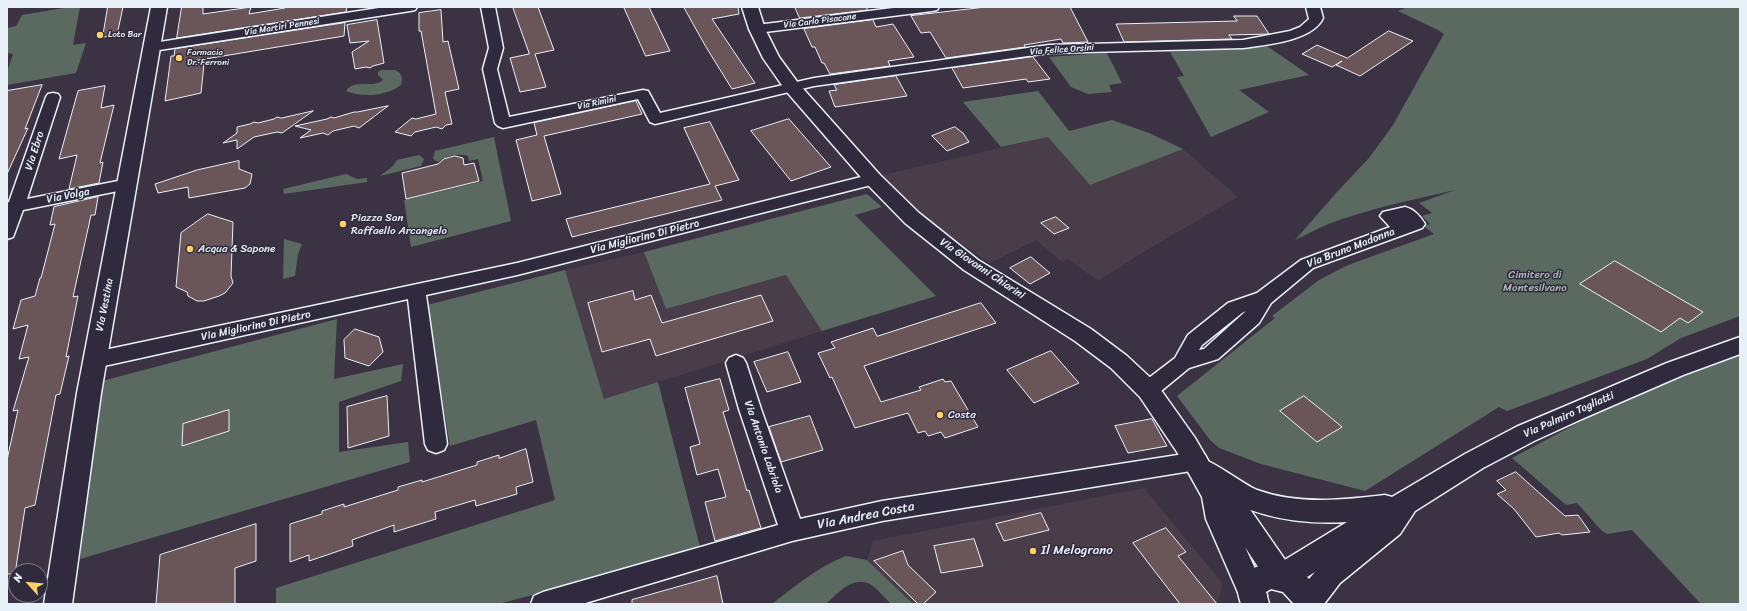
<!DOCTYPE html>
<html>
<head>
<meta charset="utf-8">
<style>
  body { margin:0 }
  #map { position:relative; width:1747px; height:611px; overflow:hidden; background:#3b3343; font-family:Sriracha,sans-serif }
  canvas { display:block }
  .frame { position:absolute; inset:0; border:8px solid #e8f1f8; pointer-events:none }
  .north { position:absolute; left:8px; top:563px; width:40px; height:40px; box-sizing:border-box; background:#2f2a3d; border:1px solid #797a88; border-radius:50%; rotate:297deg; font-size:11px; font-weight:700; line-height:16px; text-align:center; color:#e8f1f8 }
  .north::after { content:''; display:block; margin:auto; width:14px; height:18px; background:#ffd166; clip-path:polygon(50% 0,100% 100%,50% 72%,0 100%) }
</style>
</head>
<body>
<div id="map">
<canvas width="1747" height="611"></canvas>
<div class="frame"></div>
<div class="north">N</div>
</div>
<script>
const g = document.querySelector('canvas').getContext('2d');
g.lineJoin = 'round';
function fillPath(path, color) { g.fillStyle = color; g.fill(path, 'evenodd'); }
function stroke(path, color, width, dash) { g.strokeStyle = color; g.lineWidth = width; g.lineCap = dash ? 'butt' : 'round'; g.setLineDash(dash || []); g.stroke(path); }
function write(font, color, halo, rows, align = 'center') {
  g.font = font + ' Sriracha,sans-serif'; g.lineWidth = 3; g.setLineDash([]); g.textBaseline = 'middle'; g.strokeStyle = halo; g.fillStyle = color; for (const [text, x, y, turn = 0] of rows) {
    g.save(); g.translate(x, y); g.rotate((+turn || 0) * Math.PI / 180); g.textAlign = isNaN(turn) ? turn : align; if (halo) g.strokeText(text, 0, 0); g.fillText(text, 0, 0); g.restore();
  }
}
fillPath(new Path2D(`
  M1048 137 1090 185 1183 149 1238 197 1150 248 1098 281 1068 259 1062 262 1036 240 990 263 953 238 951 240 897 190 883 175Z
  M644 252 666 309 787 275 822 331 604 399 565 270Z
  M1144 488 1223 584 1217 604H913L867 560 873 541Z`), '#493d4a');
fillPath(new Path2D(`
  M70 7H80L73 45 86 43 76 73 7 85V72L13 54 7 53V28L16 26 22 15Z
  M1408 7H1740V316L1681 338 1647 359 1507 411 1499 407 1365 491 1261 464 1219 448 1210 440 1177 396 1275 318 1272 316 1319 280 1348 265 1434 234 1424 226 1430 224 1422 216 1432 213 1419 203 1455 190C1412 200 1367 209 1326 225 1315 230 1305 235 1295 240L1337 192 1369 158 1393 125 1444 34 1438 30 1398 11Z
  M1267 46 1309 75 1239 90 1269 112 1211 137 1177 77 1184 76 1170 52Z
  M1107 53 1122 83 1109 85 1112 92 1088 94 1071 87 1049 57Z
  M381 70H395L400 73 402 78 401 85C387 96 362 98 346 91 354 78 373 89 383 80L378 75V72Z
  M1038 91 1069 131 1112 120 1149 133 1183 149 1090 185 1048 137 1001 147 963 102Z
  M494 137 511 221 411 247 404 200 483 181 478 159 469 161 468 156C457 153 447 155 438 162L433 159 435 151Z
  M419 155 424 159 421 166 380 176 393 166 397 160Z
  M346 174 357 179 367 178V182L284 194 283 189Z
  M867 194 882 207 855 215 936 296 822 331 786 275 666 309 644 252Z
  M284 239 302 244 298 254 295 276 283 279Z
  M565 270 604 399 658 382 701 551 498 604H276V588L555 500 536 420 450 446 427 305Z
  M337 319 334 379 403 364 401 381 339 402V452L408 442 410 462 80 559 102 381Z
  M1740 355V604H1701L1632 530 1607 534 1601 530 1577 503 1566 505 1512 458 1591 416 1661 384Z
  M846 556 867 560 913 604H891C885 598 879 591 873 586 855 573 838 593 826 604H772C794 587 819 566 846 556Z`), '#5b6a60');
const building = new Path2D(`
  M108 7H123L117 35 103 37Z
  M182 7H203V14L251 7 249 14 285 8V7H347L346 12 177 38Z
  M513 7H538L554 50 535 54 546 87 520 92 510 58 529 54Z
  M624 7H649L670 51 646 56Z
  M684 7H738L739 14 712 19 755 83 732 89 706 47Z
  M795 7H866L868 10 800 18Z
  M986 7H1070L1088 42 1063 43 1061 39 1024 45 1025 47 946 58 930 32 921 33 911 16Z
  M441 10 443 42 448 41 459 89 445 92 452 124 446 125 442 129 436 127 415 132 411 136 395 132 412 118 416 119 436 114 421 31H419V13Z
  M1234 16H1257L1269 34 1229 35 1232 39 1124 42 1116 24 1237 21Z
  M377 20 384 63 373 66 370 68 366 67 355 69 352 52 369 41 350 43 347 25Z
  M873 20 876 27 893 24 914 57 888 61 890 66 830 74 824 63H822L815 47H812L804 29Z
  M345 23 344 36 193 61 204 64 201 93 165 101 171 56H174L175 49Z
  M1389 31 1413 41 1360 76 1336 65 1342 61 1332 67 1302 54 1317 45 1347 58Z
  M1033 57 1050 79 1028 82 1026 79 963 88 952 68Z
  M896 76 907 96 835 107 829 91 837 90 834 85Z
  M42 85 25 129 28 128 7 174V91Z
  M105 86 101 108 114 105 100 163 103 162 99 183 69 189 77 155 59 159 78 91Z
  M636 101 642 114 544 136 561 194 532 201 516 140 537 135 534 123Z
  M388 106 359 128 354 126 333 131 328 135 323 133 300 138 311 130 295 126 327 119 331 117 334 118 354 112H357Z
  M313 111 282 133 277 132 254 137 237 149V140L223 143 237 133V127L250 124 254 122 258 123 274 119 277 117 281 118Z
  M789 119 831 167 791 181 751 131Z
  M710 122 739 180 715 186 722 200 572 237 566 219 710 184 684 128Z
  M955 127 963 133 969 142 947 151 932 136Z
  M455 156 463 158 464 165 474 163 479 181 406 199 402 173 438 164 444 159Z
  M239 161V169L252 174 250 184 245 188 189 198 188 187 158 193 155 184 197 170Z
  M98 197 95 215H91L73 297 78 296 66 357 69 356 60 394 56 395 35 505 25 508 15 574H7V460L18 410 13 411 29 357 19 359 28 325 13 329 21 300 35 296 40 278H41L55 224 50 225 54 207Z
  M208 214 233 222 231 276 233 283 225 293 219 296 204 301H197L188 296 187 292 176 287 181 233Z
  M1056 217 1069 228 1054 234 1041 223Z
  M1031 257 1050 273 1030 284 1010 268Z
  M1615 261 1703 312 1688 323 1680 318 1661 332 1580 284Z
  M633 291 635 300 651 295 662 323 761 295 773 321 656 356 650 339 602 352 588 303Z
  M981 303 996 323 864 366 881 402 921 390 919 387 943 379 945 382 951 381 978 427 945 438 941 432 928 436 925 431 918 433 908 413 855 428 832 377 830 378 818 353 835 348 831 342 873 328 877 336Z
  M355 329 379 337 383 352 369 366 345 358 344 340Z
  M1051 351 1079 383 1034 403 1007 370Z
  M788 352 801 382 767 392 754 362Z
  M720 379 729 410 723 412 747 491 749 490 761 528 715 541 705 502 726 497 718 469 697 475 690 447 700 444 685 388Z
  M387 396 389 436 348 448 347 407Z
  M1304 396 1324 412 1342 427 1317 442 1280 411Z
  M229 410V431L182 446 183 424Z
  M810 416 823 450 781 462 769 427Z
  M1152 419 1167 446 1128 453 1115 426Z
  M526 449 533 482 516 487 517 494 476 506 475 500 435 512 436 519 394 532V525L352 540 353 546 324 556 309 561V555L290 562V524L322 514V511L344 504V507L398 490V487L422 480V482L477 465V462L499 455V458Z
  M1516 472 1565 516 1578 515 1590 532 1562 535 1559 533 1536 537 1514 509 1497 494 1506 490 1497 481Z
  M1041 513 1049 530 1004 541 996 524Z
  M256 524V561L235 568V604H156L160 555Z
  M1166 528 1186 552 1178 556 1217 604H1180L1133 543Z
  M974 539 983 566 941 573 934 546Z
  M903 551 908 565 936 592 923 604H918L874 561Z
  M717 576 723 604H632V600Z`);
fillPath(building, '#6a5559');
stroke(building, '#e8f1f8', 1);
const minor = new Path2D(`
  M385 7H417L415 10 410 11 153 51 148 50 146 47 148 44 153 43Z
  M481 7H495L503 48 497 69 509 117 643 90 648 91 660 113 814 78 1049 45 1243 40 1290 31 1300 27 1309 19 1306 7H1320L1323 18C1313 41 1265 45 1243 48L1049 53 814 86 655 124 650 122 638 99 503 128 498 126 495 123 483 69 489 48Z
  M901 7H939L937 10 932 11 757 33 752 32 750 29 752 26 757 25Z
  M53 93 58 94 60 97 27 199 128 179 134 180 136 184 134 188 128 189 23 210 13 237 7 239V203L9 202 46 97 48 94Z
  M873 174 879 175 881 179 879 183 517 275 426 295 447 444 444 450 436 453 428 450 425 444 408 299 95 368 88 365 85 360 88 355 95 352 517 263Z
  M1405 207C1414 209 1420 216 1425 224L1422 228 1313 268 1271 303 1259 323 1218 359 1189 368 1155 396 1148 398 1141 396 1138 390 1141 384 1175 358 1188 335 1228 303 1257 293 1301 260 1390 227 1380 216 1383 212ZM1246 311 1204 349 1199 350 1202 345 1242 313Z
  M736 355 743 358 746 363 761 409 800 519 882 501 1197 452 1205 455 1208 461 1205 467 1197 470 882 521 792 541 582 604H531L534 596 543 592 778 525 739 409 726 363 729 358Z`);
const secondary = new Path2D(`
  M742 7H758L765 29 779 57 798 83 880 175 919 213 978 260 1091 329 1127 356 1156 383 1195 438 1224 488 1247 505 1290 567 1294 576 1290 585 1280 589 1270 585 1245 547 1267 595 1263 604H1243L1206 519 1202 497 1177 452 1140 397 1111 368 1075 341 964 270 905 223 866 183 786 91 763 58 749 29Z`);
const primary = new Path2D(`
  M151 7H167L101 393 72 604H44L77 393Z
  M1740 337V354L1683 375 1584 418 1534 441 1483 468 1415 511 1400 534 1340 583 1324 604H1294L1283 592 1271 589 1266 592 1269 604H1241C1240 600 1238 595 1238 591 1240 571 1260 562 1278 564L1347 522C1298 525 1252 517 1211 490 1202 484 1193 480 1188 470L1192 462C1194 462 1198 460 1201 459 1211 459 1244 485 1257 490 1298 505 1343 500 1385 495L1392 497 1465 454 1516 427 1667 363ZM1315 572 1309 579 1307 577Z`);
stroke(minor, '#e8f1f8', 3);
stroke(secondary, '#e8f1f8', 3);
stroke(primary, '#e8f1f8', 3);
fillPath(minor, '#2f2a3d');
fillPath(secondary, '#2f2a3d');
fillPath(primary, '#2f2a3d');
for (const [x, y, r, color] of [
  [100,35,4,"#ffd166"],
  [179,58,4,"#ffd166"],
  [343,224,4,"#ffd166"],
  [190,249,4,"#ffd166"],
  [940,415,4,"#ffd166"],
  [1033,551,4,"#ffd166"]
]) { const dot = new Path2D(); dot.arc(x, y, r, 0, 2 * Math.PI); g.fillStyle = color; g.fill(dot); stroke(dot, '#2f2a3d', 1.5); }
write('9px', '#e8f1f8', '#2f2a3d', [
  ["Via Carlo Pisacane",820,21,-7],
  ["Via Martiri Pennesi",282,27,-9],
  ["Via Felice Orsini",1062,50,-4],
  ["Via Rimini",597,103,-12]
]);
write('9px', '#e8f1f8', '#2f2a3d', [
  ["Loto Bar",108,35],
  ["Farmacia",187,53],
  ["Dr. Ferroni",187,63]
], 'left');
write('11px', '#e8f1f8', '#2f2a3d', [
  ["Via Ebro",35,151,-72],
  ["Via Volga",68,196,-11],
  ["Via Migliorino Di Pietro",645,237,-14],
  ["Via Bruno Madonna",1351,248,-21],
  ["Via Giovanni Chiarini",982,269,34],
  ["Via Vestina",105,305,-79],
  ["Via Migliorino Di Pietro",256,326,-12],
  ["Via Palmiro Togliatti",1569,415,-24],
  ["Via Antonio Labriola",763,447,71]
]);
write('11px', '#e8f1f8', '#2f2a3d', [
  ["Piazza San",351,218],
  ["Raffaello Arcangelo",351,231],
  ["Acqua & Sapone",198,249],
  ["Costa",948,415]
], 'left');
write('11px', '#b0bbbb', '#2f2a3d', [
  ["Cimitero di",1535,275],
  ["Montesilvano",1535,288]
]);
write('13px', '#e8f1f8', '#2f2a3d', [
  ["Via Andrea Costa",866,516,-11]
]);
write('13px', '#e8f1f8', '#2f2a3d', [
  ["Il Melograno",1041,551]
], 'left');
</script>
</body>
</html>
